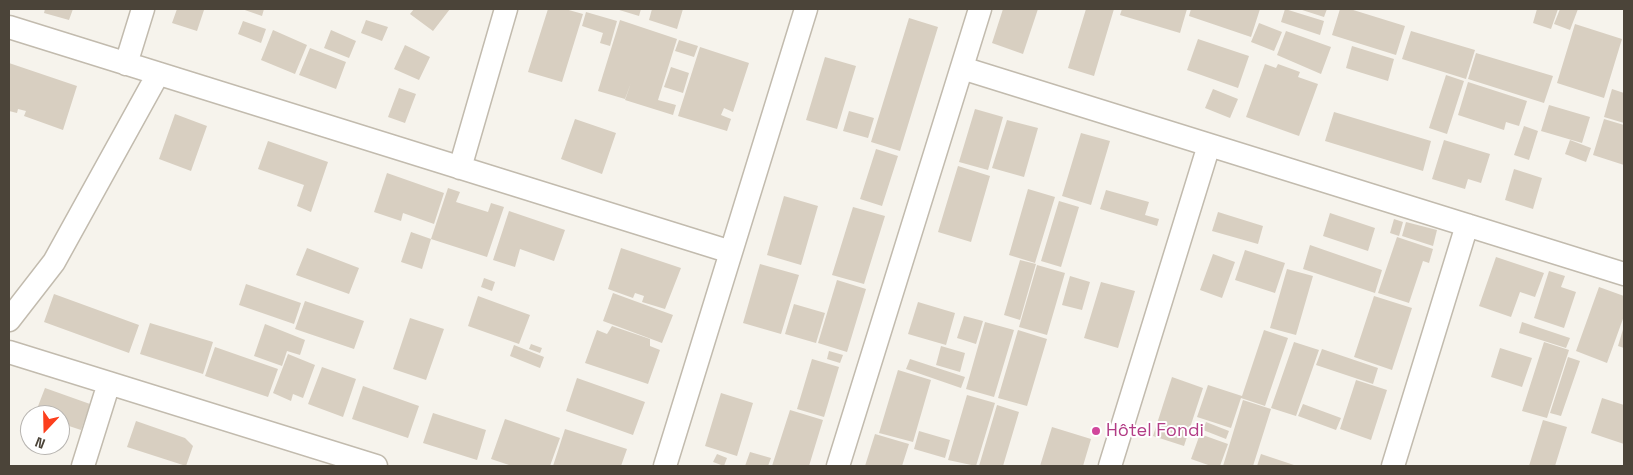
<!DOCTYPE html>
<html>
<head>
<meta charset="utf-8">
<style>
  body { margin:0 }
  #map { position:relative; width:1633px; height:475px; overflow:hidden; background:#f6f3ec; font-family:"Space Grotesk",sans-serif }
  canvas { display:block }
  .frame { position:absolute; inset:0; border:10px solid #4b4439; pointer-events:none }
  .north { position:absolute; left:20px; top:405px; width:50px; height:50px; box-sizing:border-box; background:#fff; border:1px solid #b7b4b0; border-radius:50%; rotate:201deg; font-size:14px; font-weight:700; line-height:20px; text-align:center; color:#4b4439 }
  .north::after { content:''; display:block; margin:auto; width:18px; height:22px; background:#fc3f1d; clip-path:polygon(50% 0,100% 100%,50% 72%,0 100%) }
</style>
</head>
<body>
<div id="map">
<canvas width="1633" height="475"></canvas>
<div class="frame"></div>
<div class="north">N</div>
</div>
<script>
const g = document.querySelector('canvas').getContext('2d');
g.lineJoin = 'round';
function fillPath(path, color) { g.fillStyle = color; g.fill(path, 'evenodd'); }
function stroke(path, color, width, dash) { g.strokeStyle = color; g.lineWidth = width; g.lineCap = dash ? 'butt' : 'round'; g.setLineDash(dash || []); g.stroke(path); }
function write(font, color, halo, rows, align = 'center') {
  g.font = font + ' "Space Grotesk",sans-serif'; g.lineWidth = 4; g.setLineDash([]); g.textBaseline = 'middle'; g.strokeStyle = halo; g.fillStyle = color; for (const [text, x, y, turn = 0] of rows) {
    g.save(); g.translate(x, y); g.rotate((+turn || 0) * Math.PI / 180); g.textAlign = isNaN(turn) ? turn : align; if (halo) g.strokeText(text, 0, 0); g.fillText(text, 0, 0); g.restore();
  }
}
fillPath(new Path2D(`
  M45 9H73L69 20 44 13Z
  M177 9 204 10 197 31 172 23Z
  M242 9H264L262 16Z
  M414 9H450L433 31 410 14Z
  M548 9H565L583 14 562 82 528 72Z
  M616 9H641L639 16Z
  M652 9H683L677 29 649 20Z
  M1003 9H1038L1023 54 992 43Z
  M1086 9H1114L1094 76 1068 68Z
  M1122 9H1187L1180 33 1120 15Z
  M1191 9H1260L1251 37 1189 16Z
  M1285 9 1324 21 1320 35 1281 22Z
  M1299 9H1327L1324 17Z
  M1340 9H1350L1405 26 1396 55 1332 35Z
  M1537 9H1558L1551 29 1533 23Z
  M1560 9H1578L1570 30 1554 24Z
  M586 12 617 21 610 46 600 43 603 33 582 26Z
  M909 18 938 27 900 151 871 142Z
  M366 20 388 27 382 41 361 33Z
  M620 20 677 39 658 100 676 105 673 115 625 100 631 83 625 99 598 91Z
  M243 21 266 29 261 43 238 34Z
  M1259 23 1282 32 1274 51 1251 42Z
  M1575 24 1622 39 1604 98 1557 83Z
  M273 30 307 45 295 74 261 60Z
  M331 30 356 41 349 58 324 48Z
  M1286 31 1331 47 1321 74 1277 55Z
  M1411 31 1475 50 1466 79 1402 59Z
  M1198 39 1249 56 1238 88 1187 70Z
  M679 40 698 46 694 57 675 51Z
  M405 45 430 57 419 80 394 69Z
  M1352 46 1394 59 1388 81 1346 68Z
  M700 47 749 63 733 112 724 108 721 115 731 119 727 131 678 116Z
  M310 48 346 62 336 89 299 75Z
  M1476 53 1553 76 1544 103 1468 79Z
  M825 57 856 66 837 129 806 120Z
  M9 63 77 86 63 130 24 116 26 111 18 109 17 113 9 111Z
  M1265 64 1276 68 1278 64 1300 72 1298 77 1318 84 1299 136 1246 117Z
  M671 67 689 73 683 93 664 87Z
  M1446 75 1464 81 1447 134 1429 128Z
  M1468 82 1527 101 1519 126 1506 122 1504 130 1458 115Z
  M399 88 416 94 405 123 388 117Z
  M1213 89 1238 99 1230 118 1205 108Z
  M1612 89 1624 93V123L1604 117Z
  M1549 105 1590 117 1582 143 1541 131Z
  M975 109 1003 117 988 170 959 162Z
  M849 111 874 118 868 138 843 131Z
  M1334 112 1431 141 1423 171 1325 141Z
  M175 114 207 126 191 171 159 159Z
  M575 119 616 133 602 174 561 159Z
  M1604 119 1624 125V165L1593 155Z
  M1007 120 1038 128 1024 177 992 168Z
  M1524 126 1538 131 1529 160 1514 155Z
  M1081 133 1110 141 1091 205 1062 196Z
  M1444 140 1490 154 1481 183 1468 179 1465 189 1432 179Z
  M1570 140 1591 148 1586 162 1565 154Z
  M268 141 328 162 311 212 297 206 304 185 258 169Z
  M876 149 898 156 882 206 860 199Z
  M958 166 990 176 971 242 938 232Z
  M1514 169 1542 178 1533 209 1505 200Z
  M387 173 444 193 434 224 403 213 401 221 374 212Z
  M448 188 460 192 456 202 488 212 491 203 504 207 487 257 431 239Z
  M1028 189 1055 197 1035 263 1009 255Z
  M1106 190 1149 202 1145 215 1159 219 1157 226 1100 209Z
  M784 196 818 206 801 265 767 255Z
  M1059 201 1079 207 1061 267 1041 261Z
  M853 207 885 216 864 284 832 275Z
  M509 211 565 230 554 261 520 249 515 267 493 260Z
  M1218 212 1263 226 1258 244 1212 231Z
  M1330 213 1375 228 1368 251 1323 236Z
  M1394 219 1403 222 1399 236 1390 233Z
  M1406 222 1437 230 1433 246 1402 236Z
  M411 232 431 239 422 269 401 262Z
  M1397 237 1433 249 1429 263 1423 261 1409 303 1378 293Z
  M1310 245 1382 270 1375 293 1303 269Z
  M307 248 359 268 349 294 296 275Z
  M621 248 681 268 665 309 642 302 644 296 635 293 633 298 608 289Z
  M1245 250 1285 263 1275 293 1235 280Z
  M1213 254 1235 262 1222 298 1200 290Z
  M1496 257 1544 273 1535 297 1520 292 1511 317 1479 306Z
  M1020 260 1036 264 1020 320 1004 315Z
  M760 264 799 275 781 334 743 323Z
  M1037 265 1065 273 1047 335 1019 327Z
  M1287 269 1313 276 1296 335 1270 328Z
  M1549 271 1565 276 1561 287 1576 292 1564 328 1534 318Z
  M1070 276 1090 282 1082 310 1062 305Z
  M484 278 495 282 492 291 481 287Z
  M837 280 866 289 847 352 818 343Z
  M1101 282 1135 291 1118 348 1084 338Z
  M246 284 301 303 294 324 239 305Z
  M1599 287 1624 296V316L1607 363 1576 351Z
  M613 293 673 315 662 343 603 321Z
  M54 294 139 325 129 353 44 322Z
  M478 296 530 315 519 344 468 326Z
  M1374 296 1412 308 1392 370 1354 357Z
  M305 301 364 321 354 349 295 329Z
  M918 302 955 313 946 345 908 334Z
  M794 304 825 313 816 343 785 334Z
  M964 316 983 321 976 344 957 338Z
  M410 318 444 329 426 380 393 369Z
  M985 322 1014 330 994 397 966 389Z
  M1522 322 1570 338 1566 348 1519 333Z
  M150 323 213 342 203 374 140 354Z
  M265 324 305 340 300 355 287 351 282 366 254 356Z
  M612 326 650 339V346L660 350 648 384 585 363 597 330 607 334Z
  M1624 326V348L1618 346Z
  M1018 330 1047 339 1027 406 998 398Z
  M1264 330 1288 338 1265 406 1241 398 1231 428 1197 417 1208 385 1242 396Z
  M1294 342 1319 350 1296 416 1271 408Z
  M1544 342 1569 350 1547 418 1522 411Z
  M531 344 542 348 540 353 529 349Z
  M514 345 544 357 540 368 510 356Z
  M941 346 965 353 960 372 936 365Z
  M215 347 278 369 268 397 205 376Z
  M1500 348 1532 358 1522 387 1491 377Z
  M1322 349 1378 368 1373 384 1316 365Z
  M829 351 843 355 840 363 827 359Z
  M288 354 315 365 303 398 293 394 291 401 273 393Z
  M1568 357 1580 361 1561 416 1550 413Z
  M812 359 839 367 824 417 797 409Z
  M910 359 965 377 961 388 906 369Z
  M322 367 356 379 343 417 308 404Z
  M898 370 931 380 913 442 879 433Z
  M1172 377 1203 388 1184 446 1153 436Z
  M577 378 645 402 633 435 566 411Z
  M1356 380 1387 390 1371 440 1340 429Z
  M363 386 419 406 408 438 352 419Z
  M45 388 90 404 81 430 60 423V415L35 414Z
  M721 393 753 403 737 456 705 446Z
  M967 395 995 403 976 466 948 460Z
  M1602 398 1624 405V444L1591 433Z
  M1243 400 1271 409 1253 466H1223Z
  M1303 404 1341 418 1336 430 1298 416Z
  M997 405 1019 412 1003 466H979Z
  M790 410 823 420 809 466H772Z
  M433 413 486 430 477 460 423 443Z
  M505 419 560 438 550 466H512L491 459Z
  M1543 420 1567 427 1555 466H1529Z
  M136 421 185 438 193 446 186 466 127 447Z
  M1206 422 1229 431 1226 439 1203 430Z
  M1052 427 1091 439 1083 466H1040Z
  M565 429 627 449 621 466H553Z
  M919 431 950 440 945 458 914 449Z
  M875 434 909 444 902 466H865Z
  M1200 434 1228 444 1220 466H1211L1191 459Z
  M750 452 771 458 768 466H745Z
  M717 454 727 458 724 466 713 462Z
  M1261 454 1297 466H1257Z`), '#d8cfc1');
const street = new Path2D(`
  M9 27 731 252
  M126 64 143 9
  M962 68 1624 274
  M460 168 506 9
  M9 320 54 262 158 74
  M9 352 376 466
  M83 466 109 383
  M665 466 806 9
  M838 466 980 9
  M1110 466 1209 145
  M1393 466 1467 225`);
stroke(street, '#c2bbae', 25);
stroke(street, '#fff', 22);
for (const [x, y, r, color] of [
  [1096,431,5,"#d1479c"]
]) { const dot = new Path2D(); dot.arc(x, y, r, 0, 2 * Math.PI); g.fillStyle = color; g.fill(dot); stroke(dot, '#fff', 2); }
write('18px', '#b23c85', '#fff', [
  ["Hôtel Fondi",1106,431]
], 'left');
</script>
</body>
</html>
